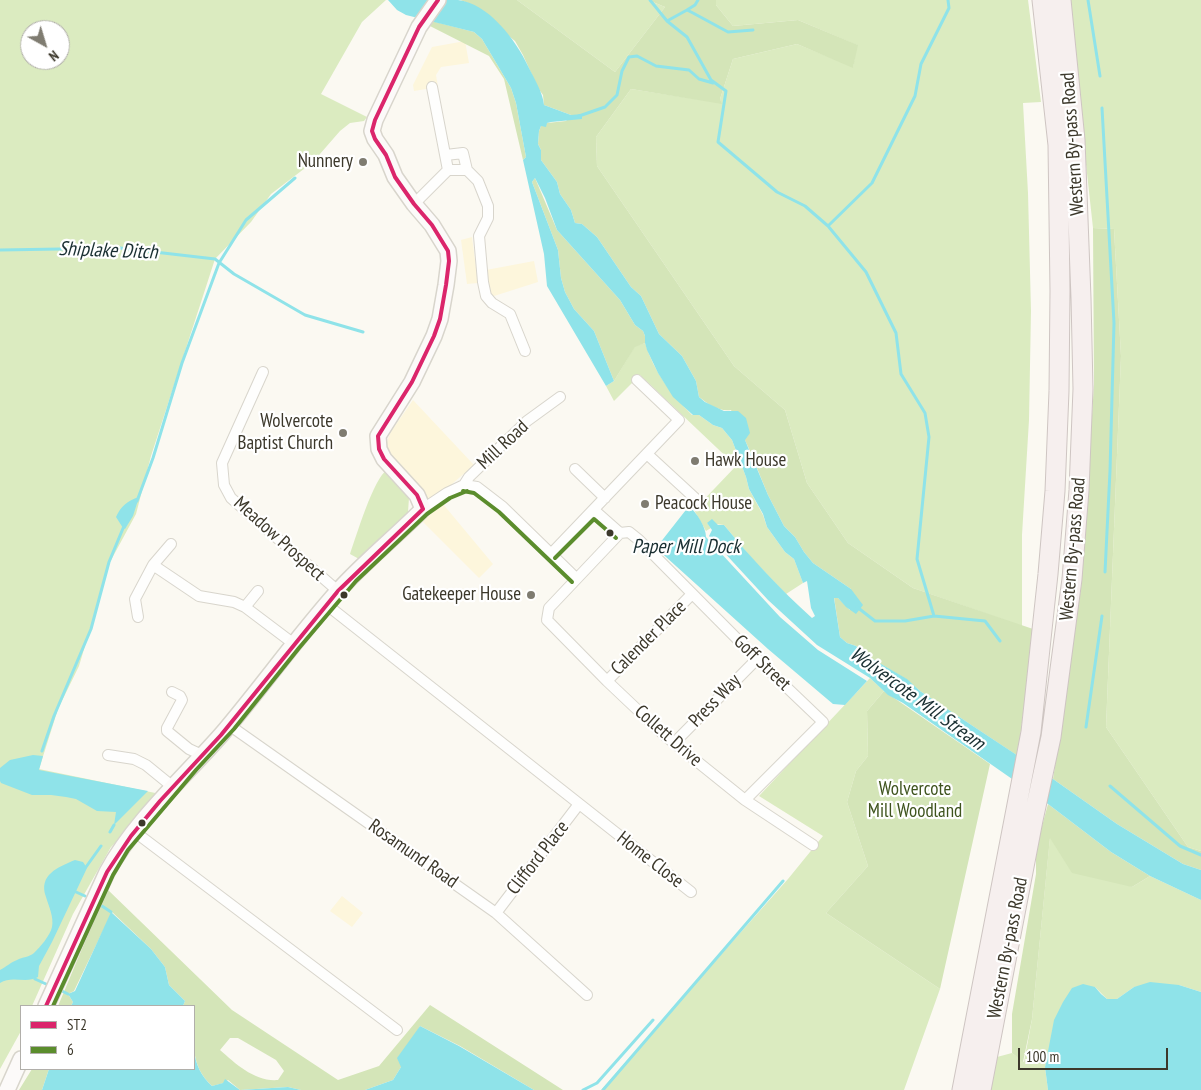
<!DOCTYPE html>
<html>
<head>
<meta charset="utf-8">
<style>
  body { margin:0 }
  #map { position:relative; width:1201px; height:1090px; overflow:hidden; background:#fbf9f2; font-family:"PT Sans Narrow",sans-serif }
  canvas { display:block }
  .legend { position:absolute; left:20px; top:1005px; width:175px; height:65px; box-sizing:border-box; background:#fff; border:1px solid #b1afaa; margin:0; padding:6px 9px; list-style:none; font-size:15px; color:#3c382b }
  .legend li { display:flex; align-items:center; gap:10px; height:25px }
  .legend b { width:25px; border:1px solid #b1afaa }
  .north { position:absolute; left:20px; top:20px; width:50px; height:50px; box-sizing:border-box; background:#fff; border:1px solid #b1afaa; border-radius:50%; rotate:141deg; font-size:14px; font-weight:700; line-height:20px; text-align:center; color:#3c382b }
  .north::after { content:''; display:block; margin:auto; width:18px; height:22px; background:#7f7c71; clip-path:polygon(50% 0,100% 100%,50% 72%,0 100%) }
  .scale { position:absolute; left:1018px; top:1048px; width:150px; height:22px; box-sizing:border-box; border:2px solid #3c382b; border-top:0; padding-left:6px; font-size:15px; line-height:18px; white-space:nowrap; color:#3c382b; -webkit-text-stroke:4px #fff; paint-order:stroke }
</style>
</head>
<body>
<div id="map">
<canvas width="1201" height="1090"></canvas>
<ul class="legend">
<li><b style="height:6px;background:#db256b"></b>ST2</li>
<li><b style="height:6px;background:#5b8d2d"></b>6</li>
</ul>
<div class="north">N</div>
<div class="scale">100 m</div>
</div>
<script>
const g = document.querySelector('canvas').getContext('2d');
g.lineJoin = 'round';
function fillPath(path, color) { g.fillStyle = color; g.fill(path, 'evenodd'); }
function stroke(path, color, width, dash) { g.strokeStyle = color; g.lineWidth = width; g.lineCap = dash ? 'butt' : 'round'; g.setLineDash(dash || []); g.stroke(path); }
function write(font, color, halo, rows, align = 'center') {
  g.font = font + ' "PT Sans Narrow",sans-serif'; g.lineWidth = 4.5; g.setLineDash([]); g.textBaseline = 'middle'; g.strokeStyle = halo; g.fillStyle = color; for (const [text, x, y, turn = 0] of rows) {
    g.save(); g.translate(x, y); g.rotate((+turn || 0) * Math.PI / 180); g.textAlign = isNaN(turn) ? turn : align; if (halo) g.strokeText(text, 0, 0); g.fillText(text, 0, 0); g.restore();
  }
}
fillPath(new Path2D(`
  M465 41 469 63 441 67 436 75 438 87 414 91 413 85 432 47Z
  M472 237 478 283 467 284 461 240Z
  M534 261 538 282 491 297 486 270Z
  M413 400 474 465 430 503 386 451V445L390 433Z
  M443 504 493 564 479 578 422 521Z
  M342 896 363 913 352 927 330 911Z`), '#fdf6dc');
fillPath(new Path2D(`
  M0 0H386L362 22 321 94 367 117 364 121 350 123 340 131 313 162 271 194 251 222 215 259 151 456 136 514 110 562 79 666 58 709 39 769 165 795 111 847 73 914 32 1006H21V1031L0 1069ZM30 30H60V60H30Z
  M517 0H648L665 7 615 72Z
  M716 0H1028L1041 102 1023 103 1028 193 1031 311 1029 420 1022 535V626L913 588 848 543 807 483 785 410 734 366 597 166 596 137 631 89 721 103 720 99 733 59 797 44 853 67 857 45 798 20 733 26 716 5Z
  M1068 0H1201V851L1188 847 1106 727 1121 356 1114 229 1093 228Z
  M645 343C654 372 671 394 692 415H699L713 425 722 428 732 440 746 477 749 489 763 515 767 527 785 552 794 559 803 583 786 594 754 561 724 525 707 523 711 528 706 531 694 510 736 466 640 375 614 401 606 386 614 381 635 346Z
  M387 470 404 489 409 498 408 512 401 521 359 559 350 554C356 537 374 477 387 470Z
  M870 678 884 691 867 711 868 756 856 771 847 802 868 866 826 913 940 989 904 1090H601L788 879 823 836 759 796Z
  M1050 837 1132 887 1150 876 1201 900V992L1179 985 1134 987 1117 999H1107L1095 987 1050 1046 1045 1067 1048 1090H991L997 1057 1012 1053 1024 1062 1032 1019Z`), '#dbebc0');
fillPath(new Path2D(`
  M460 0H517L615 72 665 7 648 0H716V5L733 26 798 20 858 45 853 68 797 44 733 59 720 99 722 104 631 89 596 137 597 166 734 366 785 410 807 483 848 543 913 588 1033 629 1018 756 920 691 906 679 869 657 856 646 847 643 840 637 834 597 838 598 850 610 851 589 813 563 804 552 795 537 784 526 768 495 750 451 731 410C719 412 708 404 699 397L696 381 682 356 659 334 641 296 631 287 597 237 582 224 575 223 571 210 560 194 557 182 541 160V150L538 144 539 131 541 126 547 123 566 121 571 115 544 105 543 95 538 88 523 55 515 41 468 3Z
  M428 20 474 32 482 39 511 88 516 103 526 157 523 160 504 79 489 56 426 24Z
  M535 178 557 230 620 300 635 325 643 331 645 336V343L635 347 614 381 594 331 574 309 565 292 561 278 558 250 532 182Z
  M1093 228 1114 229 1121 356 1106 727 1188 847 1201 851V870L1183 864 1117 824 1053 779 1081 588 1094 384Z
  M884 691 990 764 940 989 826 913 868 866 847 802 856 771 868 756 867 711Z
  M1048 804 1111 852 1150 876 1132 887 1072 873 1050 838 1032 1019 1023 1062 1012 1053V1014L1036 874V848Z
  M107 889 232 1010 338 1080 379 1066 430 1005 563 1090H534L460 1046 420 1026 401 1067 393 1080 365 1090H301L288 1087 240 1090 228 1080 224 1083 212 1086C188 1064 194 1036 194 1006H183L185 1001 169 985 165 967 151 949 112 912 74 991 68 994 73 1002 71 1006H58ZM230 1038H238L276 1060 284 1071 278 1080C255 1082 236 1064 220 1050Z
  M32 1069H49L42 1090H19Z`), '#d4e5b8');
fillPath(new Path2D(`
  M388 0C411 0 435 0 458 0 488 3 516 40 528 66 534 78 543 93 544 105L571 115 582 114V119L551 122 547 123 546 127 541 126 539 131 538 144 541 150V160L557 182 560 194 571 210 575 223 582 224 597 237 631 287 641 296 659 334 682 356 696 381 699 397 705 402 724 411H738L746 418 750 433 745 440 768 495 784 526 795 537 804 552 813 563 851 589 863 605 856 614 846 607 838 598H834L840 637 847 643 856 646 869 657 907 679 920 691 1053 779 1117 824 1183 864 1201 870V900L1150 876 1111 852 1048 804 903 703 888 695 870 678 817 645 768 600 709 536 712 530 707 523 712 519 718 525H724C751 558 780 589 812 618L815 616 811 608 807 581 803 583 794 559 785 552 767 527 763 514 749 489 746 477 732 440 722 428 713 425 699 415H693L673 397 658 373 647 350 645 343V336L643 331 635 325 620 300 557 230 545 198 535 178 532 182 558 250 561 278 565 292 574 309 594 331 614 381 606 386 547 286 544 254 523 160 526 157 516 103 511 88 482 39 474 32 406 15 397 10Z
  M139 497 133 516 125 529 123 528 116 517C121 506 127 501 139 497Z
  M689 506C697 513 706 527 706 537L780 617 818 650 867 681 845 705 833 704 768 649 656 548Z
  M33 755 43 756 39 770 148 791 114 825 116 812 97 811 76 799 66 797 51 795H32L1 783 0 781V768L10 760Z
  M75 860 83 862 87 868 52 942 39 966 38 977C26 984 12 975 0 983V970C6 967 11 962 17 960 22 957 30 957 34 953 40 947 50 936 52 927 54 917 49 907 46 897 38 875 58 867 75 860Z
  M111 912 151 949 165 967 169 985 185 1001 183 1006H71L73 1002 68 994 75 991Z
  M1150 982 1179 985 1201 992V1090H1048L1045 1067 1054 1020 1063 1002 1072 988 1083 984 1095 987 1101 994 1107 999H1117L1134 987Z
  M420 1026 459 1046 534 1090H365L393 1080 401 1067 397 1058Z
  M194 1051C196 1065 201 1076 212 1086L223 1083 225 1079 240 1090 288 1087 301 1090H42L49 1069H194Z`), '#8fe3e9');
stroke(new Path2D(`
  M650 0 667 21 687 37 711 80 726 91 718 142 777 192 805 206 828 226 872 183 915 96 921 64 949 8 948 0
  M1088 0 1100 76
  M687 10 695 5 698 0
  M667 21 687 10 693 13 728 32 753 30
  M1102 108 1114 323 1110 471 1105 572
  M579 116 605 107 617 95 622 71 629 57 637 56 656 66 689 70 699 79 713 83
  M828 226 866 272 896 333 901 374 925 413 929 437 917 559 934 616
  M0 250 120 248 215 259 234 274 305 315 363 332
  M137 501 153 458 182 363 219 263 246 220 295 178
  M857 607 875 621H905L934 616 985 621 1000 641
  M1086 727 1102 616
  M42 751 54 716 91 629 109 562 124 526
  M1110 786 1180 846 1201 855
  M110 832 114 825
  M86 867 101 846
  M76 892 85 896
  M102 906 111 912
  M35 979 46 984
  M62 991 68 994
  M583 1090 597 1083 653 1020
  M603 1090 783 881`), '#8fe3e9', 3);
const street = new Path2D(`
  M432 87 448 170
  M446 155 463 153 467 170
  M414 204 448 170H467L478 181 488 206V218L479 236 483 282 486 296 492 303 510 314 525 351
  M263 372 222 463 224 485 231 498 338 591
  M647 454 697 500
  M575 469 605 498
  M464 485 477 487 503 507 576 578
  M423 509 447 493 464 485 469 477 527 421 560 397
  M594 510 620 533
  M620 533 549 608 547 620 607 681 663 734 745 800 813 845
  M620 533 629 532 639 540 757 659 823 722 745 800
  M551 554 679 420 637 380
  M153 565 171 544
  M327 605 691 892
  M245 607 258 591
  M138 617 135 599 153 565 199 596 234 602 245 607 294 644
  M607 681 692 594
  M172 692 180 696 182 700 167 728V731L189 749 202 755
  M229 725 496 913 587 995
  M674 743 757 659
  M108 755 134 759 146 765 173 787
  M135 832 397 1030
  M496 913 579 804`);
const secondary = new Path2D(`
  M46 1006 107 872C134 822 183 778 221 735 261 688 297 637 338 591 364 562 395 537 423 509L417 495 384 459 379 449 378 436 412 382 434 336 440 319 446 285 449 261 448 251 432 225 414 204 395 177 386 155 375 139 372 131 375 120 419 27 438 0
  M7 1090 21 1059`);
const highway = new Path2D(`
  M962 1090 1031 732 1048 574 1055 491 1059 391 1060 291 1058 145 1042 0
  M981 1090 1033 820 1051 737 1072 579 1079 490 1083 389 1081 298 1075 140 1061 0`);
stroke(street, '#d8d5cc', 12);
stroke(secondary, '#d8d5cc', 18);
stroke(highway, '#cec5c2', 21);
stroke(street, '#fefefd', 10);
stroke(secondary, '#fcfaf9', 15);
stroke(highway, '#f6efee', 19);
stroke(new Path2D(`
  M423 509 417 495 384 459 379 449 378 436 412 382 434 336 440 319 446 285 449 261 448 251 432 225 414 204 395 177 386 155 375 139 372 131 375 120 419 27 438 0
  M46 1006 107 872 131 836 160 801 221 735 338 591 423 509`), '#db256b', 4);
stroke(new Path2D(`
  M463 491 474 493 499 512 572 582
  M555 558 594 519 616 538
  M53 1006 113 875 128 850 196 770 234 729 299 648 356 581 427 514 450 498 467 491`), '#5b8d2d', 4);
for (const [x, y, r, color] of [
  [363,162,5,"#7f7c71"],
  [343,433,5,"#7f7c71"],
  [695,461,5,"#7f7c71"],
  [645,504,5,"#7f7c71"],
  [610,533,4.5,"#3c382b"],
  [344,595,4.5,"#3c382b"],
  [531,595,5,"#7f7c71"],
  [142,823,4.5,"#3c382b"]
]) { const dot = new Path2D(); dot.arc(x, y, r, 0, 2 * Math.PI); g.fillStyle = color; g.fill(dot); stroke(dot, '#fff', 2); }
write('19px', '#3c382b', '#fff', [
  ["Western By-pass Road",1073,144,-94],
  ["Mill Road",503,445,-43],
  ["Meadow Prospect",279,539,42],
  ["Western By-pass Road",1073,549,-85],
  ["Calender Place",649,638,-45],
  ["Goff Street",762,663,44],
  ["Press Way",715,701,-46],
  ["Collett Drive",668,736,41],
  ["Rosamund Road",413,854,35],
  ["Clifford Place",538,858,-52],
  ["Home Close",650,860,38],
  ["Western By-pass Road",1008,948,-79]
]);
write('19px', '#3c382b', '#fff', [
  ["Nunnery",353,162],
  ["Wolvercote",333,422],
  ["Baptist Church",333,444],
  ["Hawk House",705,461,"left"],
  ["Peacock House",655,504,"left"],
  ["Gatekeeper House",521,595]
], 'right');
write('19px', '#3e531d', '#fff', [
  ["Wolvercote",915,790],
  ["Mill Woodland",915,812]
]);
write('italic 20px', '#1a2f32', '#fff', [
  ["Shiplake Ditch",108,251,2],
  ["Paper Mill Dock",686,547],
  ["Wolvercote Mill Stream",917,699,36]
]);
</script>
</body>
</html>
